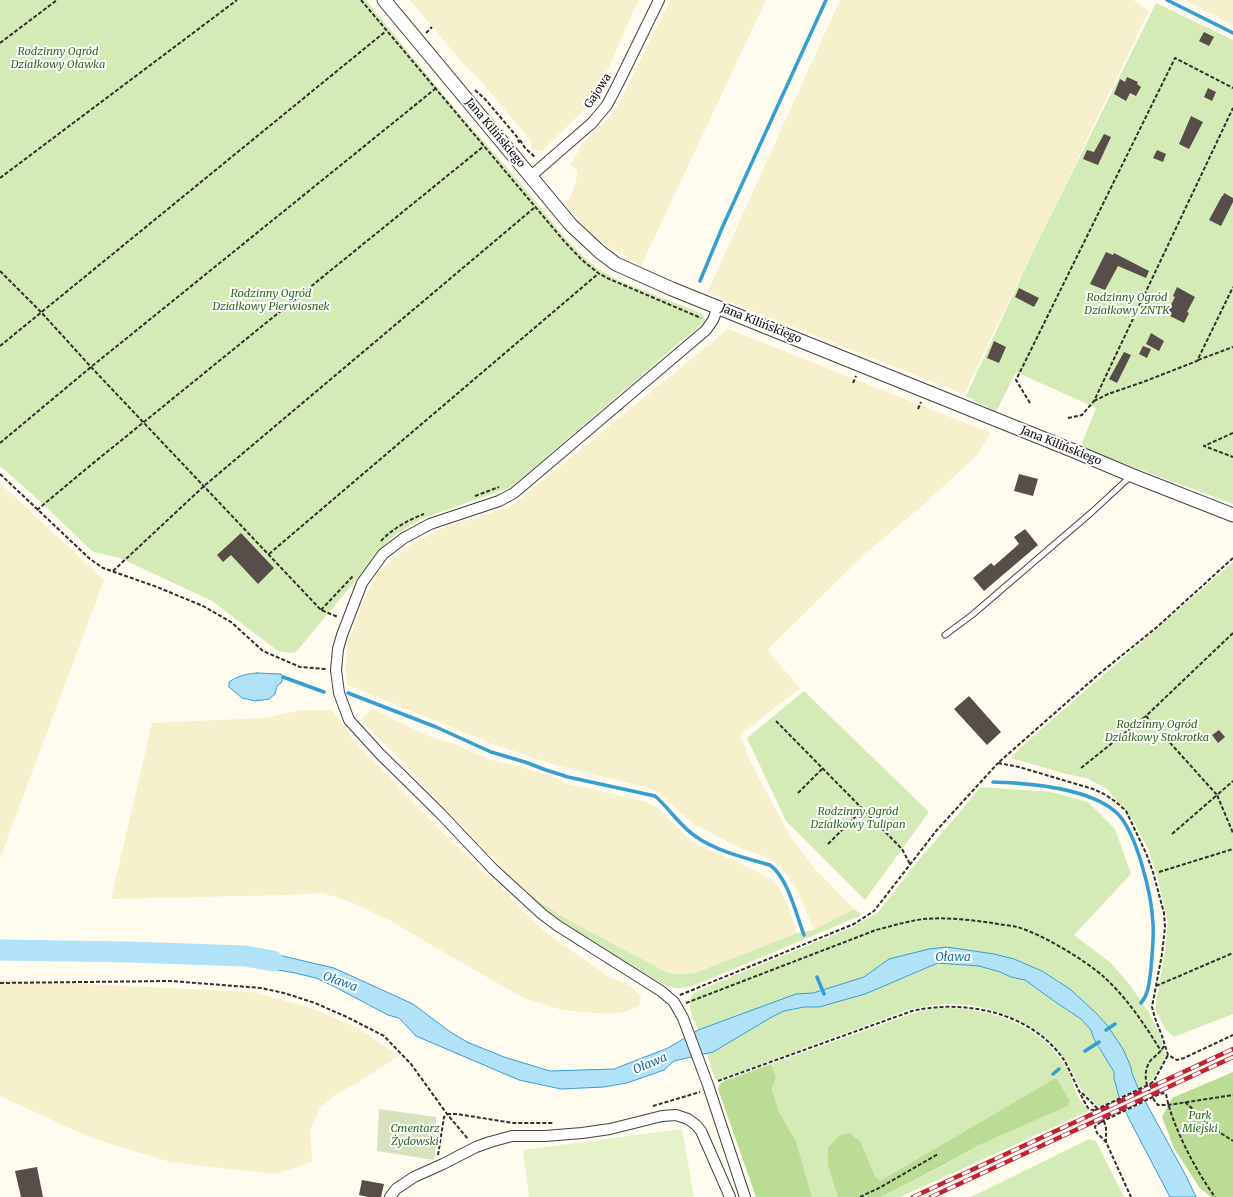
<!DOCTYPE html>
<html>
<head>
<meta charset="utf-8">
<style>
  body { margin:0 }
  canvas { display:block; background:#fffbef }
</style>
</head>
<body>
<canvas width="1233" height="1197"></canvas>
<script>
const g = document.querySelector('canvas').getContext('2d');
g.lineJoin = 'round';
function fillPath(path, color) { g.fillStyle = color; g.fill(path, 'evenodd'); }
function stroke(path, color, width, dash) { g.strokeStyle = color; g.lineWidth = width; g.lineCap = dash ? 'butt' : 'round'; g.setLineDash(dash || []); g.stroke(path); }
function write(font, color, halo, rows, align = 'center') {
  g.font = font + ' Merriweather,serif'; g.lineWidth = 4; g.setLineDash([]); g.textBaseline = 'middle'; g.strokeStyle = halo; g.fillStyle = color; for (const [text, x, y, turn = 0] of rows) {
    g.save(); g.translate(x, y); g.rotate((+turn || 0) * Math.PI / 180); g.textAlign = isNaN(turn) ? turn : align; if (halo) g.strokeText(text, 0, 0); g.fillText(text, 0, 0); g.restore();
  }
}
fillPath(new Path2D(`
  M410 0H639L632 14 610 65 587 107 542 151 531 150V141L479 79 467 68Z
  M670 0H766L641 266 604 244 588 231 566 206 573 191 578 172 571 164 583 143 611 115 621 100Z
  M840 0H1133L1149 11 964 394 707 293Z
  M1184 0H1233V25Z
  M728 329 991 433 976 456 922 506 869 550 767 650 800 688 740 735 752 765 790 836 815 869 854 909 814 930 797 890 788 876 778 864 764 856 740 848 694 824 659 793 650 788 558 766 490 743 348 685 345 670 348 643 363 602 378 572 408 546 445 527 510 507Z
  M0 483 104 580 0 858Z
  M373 709 428 736 454 744 491 760 521 767 557 778 565 783 646 802 654 806 661 811 686 836 697 845 736 861 771 879 780 889 789 909 797 933 695 973 682 974 668 973 569 921 529 895 503 869 385 744 360 720Z
  M301 710H332L357 745 440 830 500 887 524 912 545 932 609 977 627 984 641 996 639 1006 624 1012 607 1014 562 1010 524 998 462 963 391 921 346 900 322 893 286 895 111 899 152 723 264 718Z
  M0 980 252 992 308 1007 358 1028 399 1056 357 1083 335 1095 320 1108 310 1131 312 1162 275 1174 170 1162 89 1137 0 1096Z`), '#f6f0cd');
fillPath(new Path2D(`
  M0 0H366L447 99 527 191 565 238 583 256 598 269 620 281 703 314 705 321 511 487 421 519 392 537 296 652 291 653 278 651 212 601 120 558 93 552 41 502 0 466Z
  M1156 3 1233 40V504L1085 449 1082 443 1096 408 1016 372 996 412 966 396 1038 241Z
  M1233 562V1014L1174 1037 1165 1029 1155 1009 1165 951 1168 923 1157 876 1149 851 1134 822 1107 789 1086 778 1066 774 1011 758 1021 747Z
  M804 691 929 812 865 900 786 821 747 738Z
  M981 787 1051 792 1088 802 1115 829 1131 874 1074 935 1111 963 1130 985 1149 1013 1160 1035 1166 1057C1157 1074 1156 1081 1138 1089L1132 1073 1131 1067 1123 1049 1107 1025 1096 1013 1059 981 1042 971 1014 959 994 954 947 947 929 949 889 959 864 977 813 993 796 994 698 1030C694 1019 683 1000 696 992 701 989 706 987 711 985L853 927 878 912 918 861Z
  M529 895 568 920 668 973 682 974 695 973 797 933 814 930 854 909 862 915 705 981C683 990 677 992 655 980L558 920 545 910Z
  M938 963 979 966 1000 972 1011 977 1025 980 1054 1001 1081 1019 1091 1030 1094 1040 1115 1072 1114 1078 1119 1097 1098 1107C1094 1101 1086 1096 1082 1090 1073 1077 1069 1062 1058 1051 1031 1020 987 1003 946 1004 932 1004 918 1008 905 1011L718 1080 715 1079 707 1054 713 1052 770 1018 784 1011 804 1007H819L907 977Z
  M939 1008C986 1007 1039 1023 1065 1065 1072 1077 1074 1091 1081 1102 1083 1105 1087 1108 1089 1111L900 1197H881L944 1165 977 1146 1068 1106 1070 1101 1063 1092 939 1147 880 1182 875 1176 860 1141 838 1194V1197H812L796 1141 779 1112 772 1089 776 1077 771 1064 908 1015 925 1010Z
  M1089 1139 1096 1141 1124 1197H971Z`), '#d5ebb7');
fillPath(new Path2D(`
  M771 1064 776 1077 772 1089 779 1112 796 1141 812 1197H756L718 1089 720 1084 724 1081Z
  M1233 1072V1197H1211L1199 1187 1174 1148 1162 1117 1172 1098Z
  M1056 1078 1070 1101 1068 1106 977 1146 945 1164 881 1197H838L828 1165V1148L840 1135 849 1133 860 1141 875 1176 880 1181Z`), '#badc95');
fillPath(new Path2D(`
  M379 1109 436 1117V1143L434 1160 377 1151Z`), '#d9e2bf');
fillPath(new Path2D(`
  M682 1129 694 1197H529L523 1150Z`), '#e6f2c9');
const water = new Path2D(`
  M257 673 281 674 283 677 281 683 277 686 275 694 269 699 255 701 242 698 229 687V682C238 676 246 674 257 673Z
  M244 947 334 968 413 1004 449 1031 467 1042 504 1057 550 1071 614 1069 668 1048 698 1030 796 994 813 993 864 977 889 959 929 949 947 947 994 954 1014 959 1042 971 1070 989 1096 1013 1107 1025 1123 1049 1131 1067 1132 1073 1138 1088 1186 1176 1196 1197H1170L1128 1117 1119 1097 1114 1078V1072L1094 1039 1091 1030 1081 1019 1054 1001 1025 980 1011 977 1000 972 979 966 938 963 865 994 819 1007H804L784 1011 770 1018 713 1052 674 1061 664 1070 627 1083 604 1087 561 1089 519 1080 416 1036 399 1018 388 1015 335 987 316 978 295 973 244 964 245 956Z`);
fillPath(water, '#b1e2f8');
stroke(water, '#359ed2', 1);
fillPath(new Path2D(`
  M1140 1088 1147 1101 1124 1112 1118 1098Z`), '#fffbef');
stroke(new Path2D(`
  M1167 0 1233 33
  M700 281 722 228 826 0
  M283 677 324 692
  M348 693 436 727 491 752 525 762 546 770 568 777 655 796C669 808 679 825 695 836 716 851 745 858 770 865 788 878 796 914 804 935
  M993 782C1028 783 1090 788 1117 813 1137 833 1152 896 1153 924 1154 939 1152 954 1151 969 1149 982 1149 994 1141 1003
  M817 977 824 994
  M1106 1030 1115 1024
  M1085 1051 1099 1042
  M1053 1074 1059 1069`), '#359ed2', 3.5);
stroke(new Path2D(`
  M0 950 129 952 245 956 273 961`), '#b1e2f8', 21);
fillPath(new Path2D(`
  M1204 32 1214 37 1209 46 1199 41Z
  M1127 77 1138 82 1137 84 1141 87 1136 96 1130 93 1126 101 1114 94 1120 79 1125 82Z
  M1208 88 1216 92 1212 101 1204 97Z
  M1191 116 1203 122 1189 149 1179 144Z
  M1104 134 1111 137 1098 165 1083 159 1087 150 1094 152Z
  M1157 150 1166 154 1163 162 1153 158Z
  M1224 193 1233 198V202L1221 226 1209 220 1222 196H1223Z
  M1106 252 1113 255 1114 253 1149 271 1146 278 1118 266 1105 290 1090 284Z
  M1177 287 1195 297 1187 312 1189 313 1184 323 1166 314 1175 297 1173 296Z
  M1019 288 1039 298 1034 307 1015 297Z
  M1151 333 1164 341 1159 351 1146 344Z
  M994 341 1006 347 999 363 987 358Z
  M1143 346 1151 349 1147 358 1139 354Z
  M1124 352 1131 355 1117 383 1109 379Z
  M1019 474 1038 479 1033 496 1014 491Z
  M1025 529 1038 545 984 591 973 578 991 563 994 566 1019 544 1014 537Z
  M241 533 274 568 258 584 231 555 223 562 217 555Z
  M969 696 1001 732 987 745 954 709Z
  M1219 730 1225 737 1218 743 1212 735Z
  M37 1167 43 1197H21L15 1171Z
  M362 1180 384 1184 381 1197H368L359 1195Z`), '#574e4a');
const service = new Path2D(`
  M945 635 972 615 1092 512 1131 476`);
const minor = new Path2D(`
  M531 176 592 123 607 105 618 84 659 0
  M718 307 713 320 706 330 514 493 499 501 430 524 404 538 383 554 362 583 342 635 338 649 336 670 339 693 349 720 380 754 440 813 493 869 542 914 558 926 661 991 674 1002 683 1018 708 1085 745 1197
  M390 1197 396 1189 414 1177 443 1164 476 1147 490 1142 512 1136H545L582 1133 610 1129 662 1116 676 1115 688 1119 696 1125 701 1131 730 1197`);
const tertiary = new Path2D(`
  M384 0 571 225 600 252 616 264 672 289 1074 451 1131 475 1233 515`);
stroke(service, '#414141', 7);
stroke(minor, '#414141', 12);
stroke(tertiary, '#414141', 15);
stroke(new Path2D(`
  M361 0 564 241 581 259 598 273 607 278 701 318
  M426 33 432 27
  M0 43 57 0
  M475 90 485 99 518 138 519 143
  M520 140 525 148 535 157
  M0 178 237 0
  M0 271 41 312 91 367 321 610 338 617
  M0 346 386 31
  M1198 360 1233 347
  M853 383 856 376
  M1094 401 1108 394 1143 382 1197 361 1233 287
  M1030 403 1016 380 1175 58 1233 88
  M918 409 921 402
  M1068 418 1082 415 1094 401 1233 108
  M1233 433 1204 446 1233 457
  M0 443 91 367 435 89
  M0 474 90 559 103 568 157 587 203 606 231 622 263 651 300 667 326 669
  M475 496 499 487
  M37 510 86 469 484 146
  M381 541C392 529 408 520 424 514
  M269 554 599 273
  M1233 558 1157 627 1099 674 998 763 1019 767 1093 789 1104 794 1116 802 1126 811 1146 853 1153 872 1164 913 1165 927 1162 954 1152 1007 1155 1018 1162 1036 1168 1055 1177 1060 1184 1058 1233 1035
  M113 571 204 486 534 208
  M321 610 353 576
  M1233 633 1146 716 1217 795 1233 781
  M776 721 902 849 910 864
  M1081 768 1146 716
  M798 793 823 768
  M1172 834 1217 795 1233 833
  M828 844 863 809
  M1159 872 1233 849
  M0 983 170 981 261 988 284 993 315 1003 347 1017 384 1036 411 1064 447 1114 468 1139
  M1156 986 1233 953
  M680 995 854 924 874 911 936 831 998 763
  M686 1003 876 930C892 926 908 921 924 919 946 917 971 920 993 923 1001 925 1010 925 1017 927 1042 934 1085 960 1104 977 1127 998 1145 1025 1161 1051
  M1164 1046C1161 1052 1156 1055 1151 1060 1140 1074 1148 1093 1158 1105H1168L1233 1095
  M718 1081 912 1011C965 999 1031 1012 1064 1060 1069 1068 1085 1106 1089 1109 1091 1110 1093 1110 1095 1110
  M1150 1084 1154 1081 1168 1055
  M1082 1093 1097 1108
  M1155 1096 1163 1093 1166 1094C1172 1126 1196 1171 1215 1197
  M1185 1102 1213 1128 1233 1141
  M653 1106 700 1092
  M447 1114H457L513 1123H554
  M1104 1121 1106 1128V1142
  M1101 1122 1096 1125 1095 1127 1097 1133 1106 1142 1131 1197
  M438 1155 444 1117 447 1114
  M860 1197 879 1188 938 1154`), '#303030', 2, [4, 2]);
stroke(service, '#fff', 5);
stroke(minor, '#fff', 10);
stroke(tertiary, '#fff', 13);
const rail = new Path2D(`
  M913 1197 1233 1049
  M931 1197 1233 1057`);
stroke(rail, '#c32033', 4.5);
stroke(rail, '#fff', 3, [9]);
stroke(new Path2D(`
  M1095 1110 1150 1084
  M1101 1122 1155 1096`), '#303030', 2, [4, 2]);
write('italic 11px', '#30681b', '#fff', [
  ["Rodzinny Ogród",58,52],
  ["Działkowy Oławka",58,65],
  ["Rodzinny Ogród",271,294],
  ["Działkowy Pierwiosnek",271,307],
  ["Rodzinny Ogród",1127,298],
  ["Działkowy ZNTK",1127,311],
  ["Rodzinny Ogród",1157,725],
  ["Działkowy Stokrotka",1157,738],
  ["Rodzinny Ogród",858,812],
  ["Działkowy Tulipan",858,825],
  ["Park",1200,1116],
  ["Miejski",1200,1129],
  ["Cmentarz",415,1129],
  ["Żydowski",415,1142]
]);
write('11px', '#0e0e0e', '#fff', [
  ["Gajowa",598,91,-57],
  ["Jana Kilińskiego",495,133,50],
  ["Jana Kilińskiego",761,324,22],
  ["Jana Kilińskiego",1061,446,22]
]);
write('italic 12px', '#126ea4', '#fff', [
  ["Oława",953,958],
  ["Oława",340,982,20],
  ["Oława",650,1064,-23]
]);
</script>
</body>
</html>
